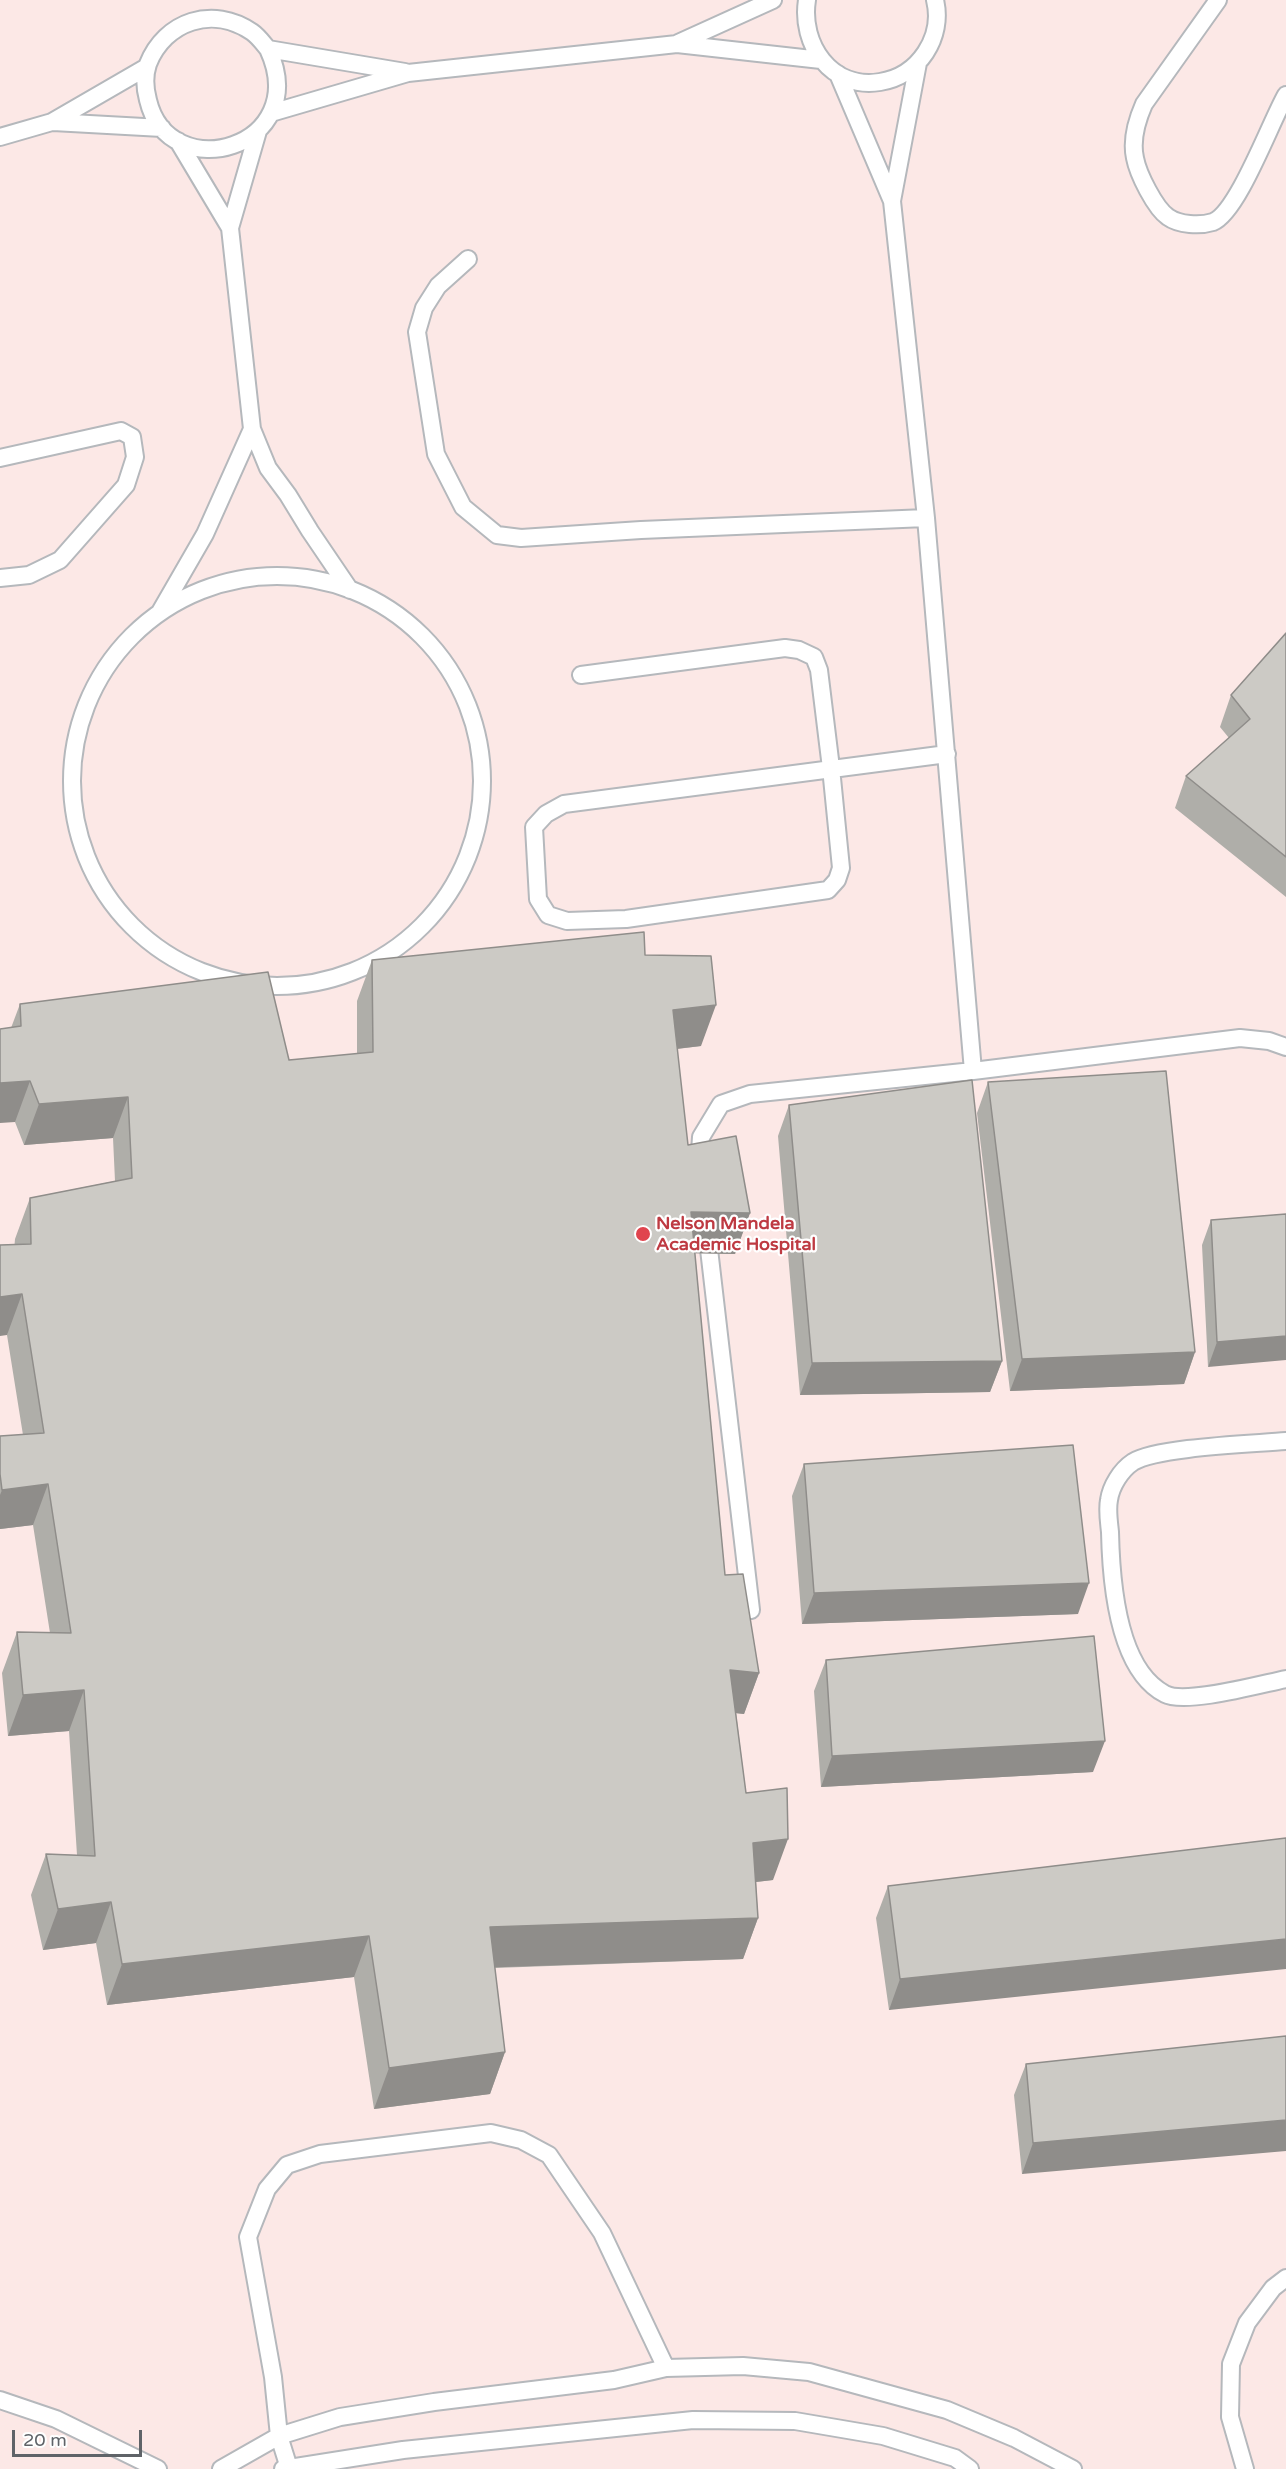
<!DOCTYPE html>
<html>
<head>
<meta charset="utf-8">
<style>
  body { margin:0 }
  #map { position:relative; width:1286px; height:2469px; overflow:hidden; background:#f1efe8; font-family:"Varela Round",sans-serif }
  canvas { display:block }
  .scale { position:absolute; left:12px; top:2430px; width:130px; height:27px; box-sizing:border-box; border:3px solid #5f6368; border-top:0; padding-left:8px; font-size:18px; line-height:21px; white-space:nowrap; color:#5f6368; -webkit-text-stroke:4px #fff; paint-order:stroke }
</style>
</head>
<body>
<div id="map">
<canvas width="1286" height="2469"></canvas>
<div class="scale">20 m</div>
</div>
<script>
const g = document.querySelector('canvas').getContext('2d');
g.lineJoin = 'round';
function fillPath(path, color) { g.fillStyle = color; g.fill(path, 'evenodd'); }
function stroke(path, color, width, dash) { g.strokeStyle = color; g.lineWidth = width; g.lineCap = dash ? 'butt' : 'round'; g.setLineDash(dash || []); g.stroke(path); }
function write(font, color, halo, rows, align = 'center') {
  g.font = font + ' "Varela Round",sans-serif'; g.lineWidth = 4.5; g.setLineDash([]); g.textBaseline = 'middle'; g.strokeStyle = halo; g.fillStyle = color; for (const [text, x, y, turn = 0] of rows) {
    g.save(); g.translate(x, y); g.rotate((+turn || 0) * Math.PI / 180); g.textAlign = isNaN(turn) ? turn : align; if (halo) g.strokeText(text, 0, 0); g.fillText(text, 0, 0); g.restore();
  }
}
fillPath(new Path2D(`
  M0 0H1286V2469H0Z`), '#fce8e6');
const lane = new Path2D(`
  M807 0C800 44 831 90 880 82 919 76 944 37 935 0
  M1218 0 1144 104C1137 120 1131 140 1135 158 1138 174 1155 208 1168 217 1179 225 1200 226 1213 222 1238 212 1271 121 1286 95
  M678 43 773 0
  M268 49C314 148 169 189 148 100 145 89 144 76 148 64 165 21 213 5 252 32 258 36 263 43 268 49L405 72
  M838 74 892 201 926 518 973 1071 1240 1038 1269 1041 1286 1047
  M271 113 408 73 677 44 821 60
  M53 122 162 128
  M258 131 230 228 252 429 268 468 288 495 310 531 350 590
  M0 137 52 122 147 67
  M178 141 230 228
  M892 201 918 63
  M468 259 438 286 424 308 417 332 436 454 463 507 497 535 521 538 641 530 926 518
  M0 458 121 431 132 437 135 457 126 485 60 560 29 575 0 578
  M72 781a205 205 0 1 1 410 0a205 205 0 1 1-410 0Z
  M160 612 205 534 252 429
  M581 675 785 648 799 650 814 657 819 670 831 768 841 868 837 880 828 890 626 919 567 921 548 915 538 899 534 827 546 814 564 804 947 754
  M699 1165 701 1137 721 1104 750 1094 973 1071
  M707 1232 751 1610
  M1286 1441C1253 1444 1157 1447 1133 1462 1121 1470 1111 1486 1109 1500 1107 1510 1109 1522 1110 1532 1111 1579 1117 1669 1165 1694 1185 1705 1261 1684 1286 1679
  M0 2400 56 2419 158 2469
  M289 2468 279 2436 273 2377 248 2237 267 2189 287 2165 320 2154 491 2133 521 2140 549 2155 602 2233 666 2368
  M221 2469 279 2436 340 2417 434 2402 614 2380 666 2368 743 2366 809 2372 947 2410 1014 2438 1073 2469
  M283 2469 403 2450 693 2420 795 2421 883 2436 955 2458 970 2469
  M1245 2469 1230 2417 1231 2364 1247 2323 1273 2288 1286 2278`);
stroke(lane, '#b5b8bc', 20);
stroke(lane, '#fff', 16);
fillPath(new Path2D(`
  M1286 633V897L1175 808 1186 776 1229 738 1220 727 1231 695Z
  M645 955 701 1046 677 1049 688 1145 750 1213 735 1254 695 1253 725 1575 759 1673 744 1714 736 1713 746 1793 773 1880 756 1882 758 1918 743 1959 495 1968 505 2052 490 2094 374 2109 354 1977 107 2005 96 1943 43 1950 31 1895 46 1854 77 1855 69 1731 8 1736 2 1673 17 1632 50 1633 33 1525 0 1529V1436L23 1435 7 1335 15 1239 30 1198 115 1181 113 1138 24 1145 15 1122 11 1028 20 1004 289 1060 357 1054V1001L372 960Z
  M988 1082 1195 1352 1184 1384 1010 1391 977 1113Z
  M789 1105 1002 1361 990 1392 800 1395 778 1136Z
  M1286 1214 1208 1367 1202 1245 1211 1220Z
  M804 1464 1078 1614 802 1624 792 1496Z
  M826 1660 1093 1772 821 1787 814 1691Z
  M1286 1838 889 2010 876 1918 888 1886Z
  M1286 2036 1022 2174 1014 2095 1026 2064Z`), '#afaea9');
fillPath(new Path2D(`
  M716 1005 701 1046 658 1051 673 1010Z
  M30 1081 15 1122 0 1123V1083Z
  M128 1097 113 1138 24 1145 39 1104Z
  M691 1212 750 1213 735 1254 676 1253Z
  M22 1294 7 1335 0 1336V1297Z
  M1286 1336V1360L1208 1367 1217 1342Z
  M1195 1352 1184 1384 1010 1391 1022 1359Z
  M1002 1361 990 1392 800 1395 812 1363Z
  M48 1484 33 1525 0 1529V1495L2 1490Z
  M1089 1583 1078 1614 802 1624 814 1593Z
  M730 1670 759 1673 744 1714 715 1711Z
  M84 1690 69 1731 8 1736 23 1695Z
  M1105 1741 1093 1772 821 1787 832 1756Z
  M788 1839 773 1880 738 1884 753 1843Z
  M111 1902 96 1943 43 1950 58 1909Z
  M758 1918 743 1959 475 1968 490 1927Z
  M369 1936 354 1977 107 2005 122 1964Z
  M1286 1939V1969L889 2010 900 1979Z
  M505 2052 490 2094 374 2109 389 2068Z
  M1286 2120V2151L1022 2174 1033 2143Z`), '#8f8d8a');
const building = new Path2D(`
  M1286 633V857L1186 776 1250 719 1231 695Z
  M644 932 645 955 711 956 716 1005 673 1010 688 1145 736 1136 750 1213 691 1212 725 1575 743 1574 759 1673 730 1670 746 1793 787 1788 788 1839 753 1843 758 1918 490 1927 505 2052 389 2068 369 1936 122 1964 111 1902 58 1909 46 1854 95 1856 84 1690 23 1695 17 1632 71 1633 48 1484 2 1490 0 1474V1436L44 1433 22 1294 0 1297V1245L31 1244 30 1198 132 1178 128 1097 39 1104 30 1081 0 1083V1029L21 1026 20 1004 268 972 289 1060 373 1052 372 960Z
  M1166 1071 1195 1352 1022 1359 988 1082Z
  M972 1080 1002 1361 812 1363 789 1105Z
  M1286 1214V1336L1217 1342 1211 1220Z
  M1073 1445 1089 1583 814 1593 804 1464Z
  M1094 1636 1105 1741 832 1756 826 1660Z
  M1286 1838V1939L900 1979 888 1886Z
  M1286 2036V2120L1033 2143 1026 2064Z`);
fillPath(building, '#cccac5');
stroke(building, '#8f8d8a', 1.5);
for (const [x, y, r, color] of [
  [643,1234,8,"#e0444e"]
]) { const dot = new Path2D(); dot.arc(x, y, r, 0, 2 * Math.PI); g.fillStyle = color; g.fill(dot); stroke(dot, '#fff', 2); }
write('bold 18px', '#be3a42', '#fff', [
  ["Nelson Mandela",656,1224],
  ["Academic Hospital",656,1245]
], 'left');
</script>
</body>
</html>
